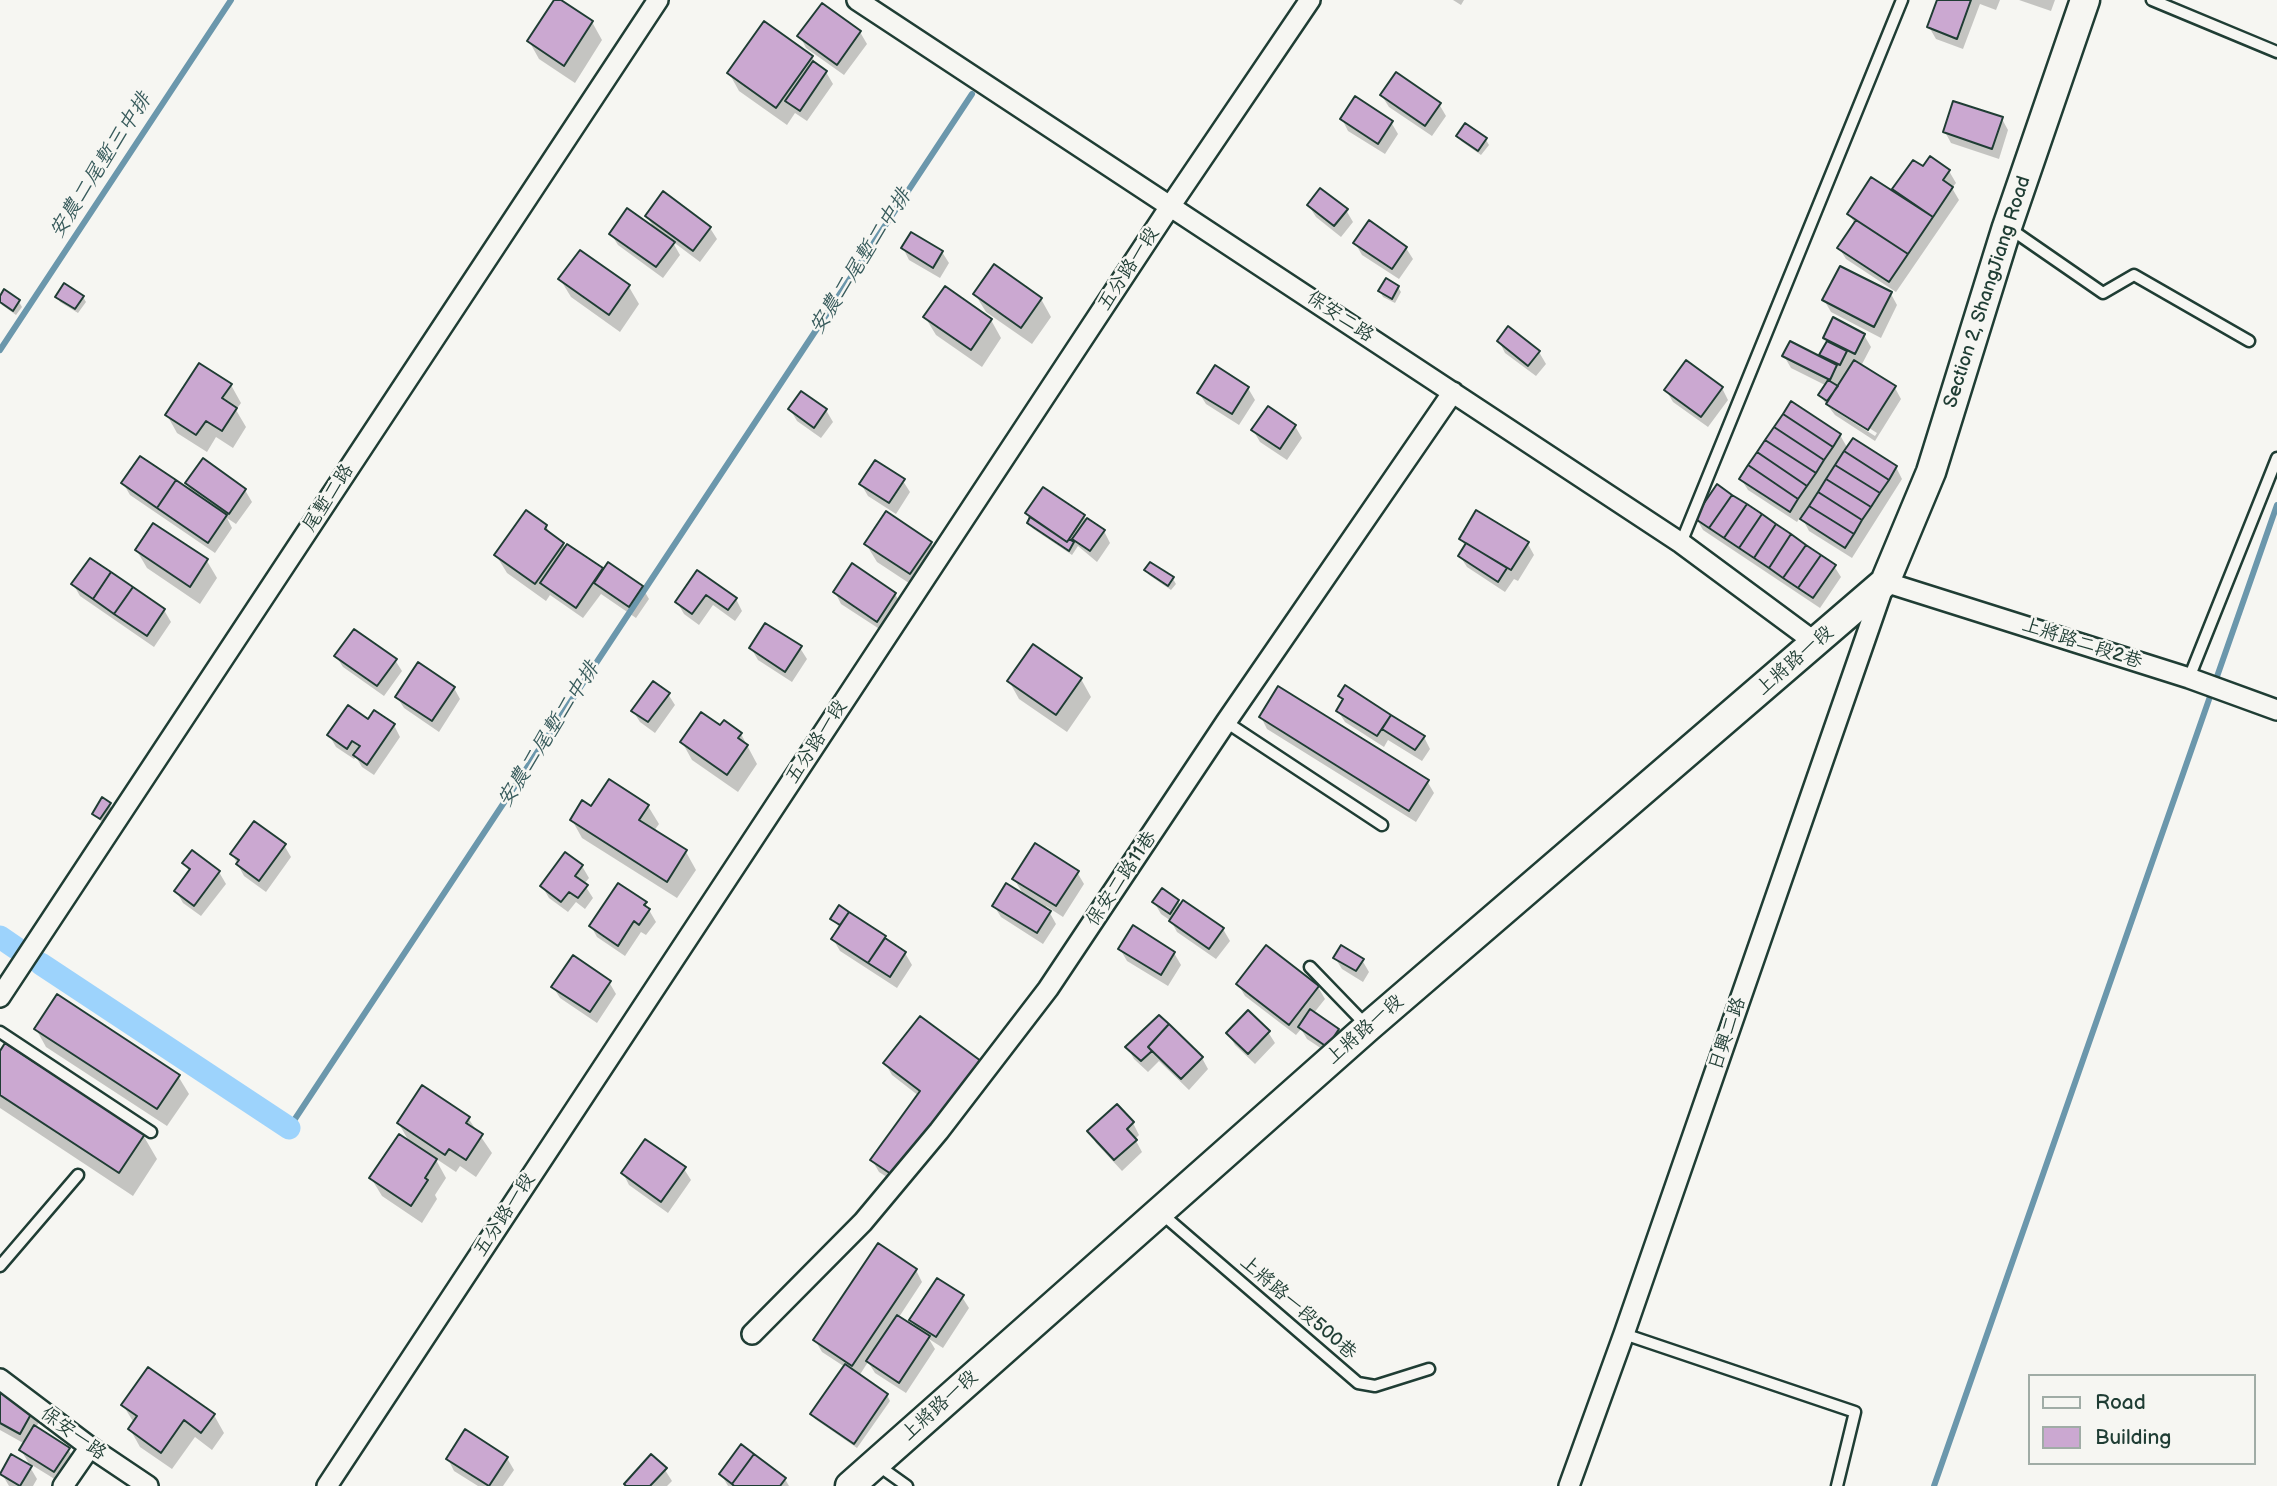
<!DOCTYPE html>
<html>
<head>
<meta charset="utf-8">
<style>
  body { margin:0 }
  #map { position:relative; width:2277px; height:1486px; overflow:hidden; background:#f6f6f2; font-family:"Balsamiq Sans",sans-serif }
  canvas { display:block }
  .legend { position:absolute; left:2028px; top:1374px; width:228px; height:91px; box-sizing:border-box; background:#f6f6f2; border:2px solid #a0aca6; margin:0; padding:9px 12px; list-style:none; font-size:21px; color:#1f3d34 }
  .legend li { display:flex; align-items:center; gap:14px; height:35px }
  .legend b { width:35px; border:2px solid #a0aca6 }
</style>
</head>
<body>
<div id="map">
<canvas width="2277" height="1486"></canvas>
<ul class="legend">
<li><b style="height:9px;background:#f6f6f2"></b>Road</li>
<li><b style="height:19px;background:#cba8d1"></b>Building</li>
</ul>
</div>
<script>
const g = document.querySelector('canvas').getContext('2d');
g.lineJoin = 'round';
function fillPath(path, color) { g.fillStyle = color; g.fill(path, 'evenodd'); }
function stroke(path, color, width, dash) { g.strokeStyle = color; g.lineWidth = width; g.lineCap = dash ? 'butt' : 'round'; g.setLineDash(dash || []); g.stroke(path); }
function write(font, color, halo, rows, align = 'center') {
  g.font = font + ' "Balsamiq Sans","LXGW WenKai TC",sans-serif'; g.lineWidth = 5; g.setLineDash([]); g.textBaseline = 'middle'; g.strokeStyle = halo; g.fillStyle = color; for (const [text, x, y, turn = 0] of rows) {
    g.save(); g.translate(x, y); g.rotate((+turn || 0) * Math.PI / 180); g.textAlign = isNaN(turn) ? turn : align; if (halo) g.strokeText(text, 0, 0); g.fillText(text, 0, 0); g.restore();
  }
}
fillPath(new Path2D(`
  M556 0 592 22 602 40 575 83 539 59 529 41Z
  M1453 0H1464L1461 5Z
  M1939 0H2000L1996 10 1980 4 1963 49 1936 39 1929 27Z
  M2019 0H2055L2051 11Z
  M860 32 867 44 844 75 806 48 800 36Z
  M812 57 817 66 826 72 833 84 807 121 795 113 787 125 739 91 729 73Z
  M1382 96 1439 104 1446 116 1432 136 1389 107Z
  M1342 119 1391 122 1398 134 1385 154 1348 131Z
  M2002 119 2008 130 1999 159 1951 143 1945 132Z
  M1466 126 1486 140 1489 145 1481 155 1461 141 1458 136Z
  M1913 162 1924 169 1949 171 1956 183 1952 188 1959 200 1896 292 1846 259 1839 248 1855 224 1849 214 1892 193Z
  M1309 206 1346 210 1353 222 1341 237 1316 217Z
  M647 216 710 228 717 239 700 262 672 241 680 255 663 278 618 245 611 234 655 230Z
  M1355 243 1406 248 1413 259 1399 279 1362 255Z
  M903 248 942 252 949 263 940 278 909 260Z
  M580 252 629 287 639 304 620 332 571 297 560 279Z
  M1398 287 1401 292 1395 303 1383 297 1380 291Z
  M975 294 1041 299 1051 317 1032 344 986 312Z
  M1891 294 1897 305 1881 338 1831 312 1824 300Z
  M57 297H83L86 302 78 313 60 302Z
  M0 299 19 302 22 307 16 315 2 305Z
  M925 317 991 320 1001 338 982 367 936 335Z
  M1864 335 1871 347 1861 366 1895 388 1901 399 1875 441 1835 415 1820 396 1827 386 1791 368 1784 356 1819 358 1828 343 1825 338ZM1829 403 1877 433 1875 436 1829 407Z
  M1499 341 1539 352 1546 364 1536 376 1505 353Z
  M231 385 241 403 236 410 246 427 233 448 216 437 207 452 177 433 167 415Z
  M1248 388 1255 400 1239 425 1206 404 1199 393Z
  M1722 388 1728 400 1708 427 1673 402 1666 390Z
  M801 393 826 410 833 422 821 438 797 421 790 409Z
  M1295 426 1302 438 1287 460 1260 442 1253 430Z
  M1840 435 1848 449 1896 467 1902 479 1852 558 1809 531 1801 516 1797 522 1748 490 1741 479Z
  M903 481 910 492 896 514 868 496 861 484Z
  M123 483 193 494 187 484 245 490 252 502 236 524 227 518 232 528 215 553 130 495Z
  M1044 489 1104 531 1110 543 1097 562 1078 546 1072 555 1032 528 1027 514Z
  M1696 518 1834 566 1841 577 1820 608 1703 530Z
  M546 526 551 535 563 544 566 549 568 547 604 571 642 587 649 599 636 618 601 594 583 618 550 595 546 601 507 573 496 555Z
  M1461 539 1528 544 1534 555 1518 581 1514 579 1505 592 1467 567 1460 556 1465 546Z
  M931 543 941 561 921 591 877 562 866 544Z
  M137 551 207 561 217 578 200 604 147 568Z
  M90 560 164 610 171 622 154 647 80 596 73 584Z
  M1146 570 1173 579 1176 584 1171 590 1149 575Z
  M697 573 736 599 742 611 735 621 713 605 699 625 684 614 677 602Z
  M835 592 895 594 902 606 884 632 841 604Z
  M751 648H800L807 659 792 682 758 660Z
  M336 656 395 660 402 671 384 696 343 667Z
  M1081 679 1091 697 1067 732 1019 699 1009 681Z
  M454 688 460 699 439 732 404 708 397 697Z
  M1345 688 1424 737 1430 749 1422 761 1388 740 1384 747 1345 722 1338 711 1344 702 1340 696Z
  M668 694 675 705 655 733 640 722 633 711Z
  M1261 717 1427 781 1434 793 1416 822 1267 729Z
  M368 721 394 725 400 737 374 775 362 767 356 757 354 759 336 747 329 735Z
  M721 728 741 734 757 764 738 792 692 760 682 742Z
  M109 804 112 809 103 823 94 814Z
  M648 806 659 824 654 831 686 852 696 870 677 898 582 838 572 820 592 808Z
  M284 845 291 857 266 892 244 876 232 854Z
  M184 863 219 872 226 884 201 916 183 903 176 891 190 873Z
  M582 866 589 878 584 884 593 898 585 909 576 902 568 912 549 898 542 886Z
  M1077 872 1084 884 1063 917 1046 906 1056 924 1043 944 1001 917 994 906 1025 897 1014 879Z
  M1178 901 1181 906 1223 929 1230 941 1216 959 1177 932 1171 921 1161 914 1154 902Z
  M645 903 656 922 646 935 641 932 625 956 597 937 591 926Z
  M839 907 905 953 912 965 897 988 840 951 833 939 840 928 832 919Z
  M1120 949 1174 953 1181 965 1168 986 1127 961Z
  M1335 958 1362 960 1369 972 1363 982 1342 969Z
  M609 982 616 994 597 1023 560 998 553 987Z
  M1238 984 1318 987 1325 999 1313 1014 1338 1030 1344 1042 1334 1057 1307 1039 1301 1029 1296 1035 1245 996Z
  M1159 1017 1202 1058 1208 1069 1189 1090 1159 1061 1148 1072 1134 1059 1128 1048Z
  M36 1029 178 1076 189 1094 167 1126 46 1047Z
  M1268 1032 1275 1043 1255 1064 1235 1045 1228 1033Z
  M0 1054 143 1135 157 1159 133 1196 0 1108Z
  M885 1063 984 1066 901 1186 879 1172 872 1160 919 1096 892 1075Z
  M1117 1106 1133 1123 1139 1135 1135 1139 1142 1152 1122 1171 1096 1143 1089 1131Z
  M468 1118 492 1153 476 1177 460 1166 456 1172 435 1158 446 1178 435 1195 437 1199 422 1223 382 1196 371 1178 410 1143 399 1124Z
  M684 1169 691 1180 668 1213 629 1185 623 1173Z
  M916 1270 922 1282 899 1317 917 1330 911 1320 962 1297 969 1308 943 1348 929 1339 935 1349 906 1393 875 1373 868 1362 859 1376 887 1395 890 1401 857 1448 815 1419 812 1414 845 1367 822 1352 815 1340Z
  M0 1390 40 1420 36 1428 68 1449 75 1461 61 1483 27 1462 37 1479 33 1486H9L2 1474 31 1467 21 1450 25 1444 0 1430Z
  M123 1405 214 1415 224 1433 212 1450 195 1437 172 1469 140 1447 130 1429 134 1423Z
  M507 1458 514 1470 503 1486H478L454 1471 448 1459Z
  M665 1470 672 1481 667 1486H627Z
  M721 1474 785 1479 789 1486H728Z`), '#0003');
stroke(new Path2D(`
  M0 350 231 0
  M289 1128 972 94
  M1934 1486 2277 505`), '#6b97ac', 6);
stroke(new Path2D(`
  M0 937 16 948
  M41 964 289 1128`), '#9dd3fc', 23);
const building = new Path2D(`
  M554 0H561L593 21 564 66 527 41Z
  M1937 0H1971L1957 39 1927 27Z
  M822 3 861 31 837 65 797 36Z
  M764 21 813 56 776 108 727 73Z
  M813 61 827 71 800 111 785 101Z
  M1396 72 1441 103 1425 126 1380 95Z
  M1355 96 1393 121 1378 144 1340 119Z
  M1953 101 2003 117 1992 149 1943 132Z
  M1465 123 1487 138 1478 151 1456 136Z
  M1930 156 1950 170 1943 180 1953 187 1933 217 1892 189 1913 160 1923 166Z
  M1871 177 1933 217 1908 254 1847 214Z
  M1320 188 1348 209 1334 226 1307 205Z
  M663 191 711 227 693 251 645 216Z
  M627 208 675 242 656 267 609 234Z
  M1369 220 1407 247 1392 269 1353 243Z
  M1856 220 1908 254 1889 282 1837 248Z
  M911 232 943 251 933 268 901 248Z
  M580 250 630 285 609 315 558 279Z
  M994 264 1042 298 1021 328 973 294Z
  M1840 266 1892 292 1874 327 1822 300Z
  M1386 278 1399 286 1392 299 1378 291Z
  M64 283 84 296 75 309 55 297Z
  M945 286 992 319 971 350 923 317Z
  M4 289 20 300 13 311 0 302V296Z
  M1833 317 1865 334 1855 354 1823 338Z
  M1508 326 1540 351 1528 366 1497 341Z
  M1790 341 1837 365 1830 380 1782 356Z
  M1827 341 1847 351 1840 365 1819 355Z
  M1686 360 1723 387 1701 417 1664 390Z
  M1854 360 1896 386 1868 430 1826 404Z
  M199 363 232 384 222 398 237 408 222 431 206 421 196 435 165 415Z
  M1215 365 1249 387 1232 414 1197 393Z
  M1828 380 1838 386 1827 401 1818 395Z
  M801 391 827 409 814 428 788 409Z
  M1791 401 1841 434 1833 447 1783 414Z
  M1268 406 1296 425 1280 449 1251 430Z
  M1783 414 1833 447 1824 460 1774 427Z
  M1774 427 1824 460 1816 473 1765 440Z
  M1853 438 1897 466 1889 480 1844 451Z
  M1765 440 1816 473 1807 486 1757 452Z
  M1844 451 1889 480 1880 493 1835 465Z
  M1757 452 1807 486 1798 499 1748 465Z
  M140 456 176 480 157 508 121 483Z
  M203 458 246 489 229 514 185 483Z
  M875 460 905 479 889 503 859 484Z
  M1748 465 1798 499 1790 512 1739 479Z
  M1835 465 1880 493 1871 507 1826 479Z
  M1826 479 1871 507 1862 520 1818 492Z
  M176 480 227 515 208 543 157 508Z
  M1717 484 1732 495 1709 528 1694 518Z
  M1043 487 1085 515 1067 542 1025 513Z
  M1818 492 1862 520 1854 534 1809 506Z
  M1732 495 1747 504 1724 538 1709 528Z
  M1747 504 1762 514 1739 548 1724 538Z
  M1809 506 1854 534 1845 548 1800 519Z
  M526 510 547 525 545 529 564 543 535 584 494 555Z
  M1476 510 1529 542 1511 570 1459 539Z
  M886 511 932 542 910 574 864 544Z
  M1762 514 1776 524 1754 558 1739 548Z
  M1030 517 1067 542 1069 539 1074 542 1069 551 1027 523Z
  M1087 518 1105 530 1090 551 1072 539Z
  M153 523 208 559 190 587 135 550Z
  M1776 524 1791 534 1769 568 1754 558Z
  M1791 534 1806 545 1783 578 1769 568Z
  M1466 543 1507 568 1498 582 1458 556Z
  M567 544 603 568 576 608 540 583Z
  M1806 545 1821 555 1798 588 1783 578Z
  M1821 555 1836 565 1813 598 1798 588Z
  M90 558 111 572 93 599 71 584Z
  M608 562 643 586 629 607 594 583Z
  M1150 562 1174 577 1168 586 1144 570Z
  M852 563 896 593 877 622 833 592Z
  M697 570 737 598 728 610 706 595 692 614 675 602Z
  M111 572 133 587 114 614 93 599Z
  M133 587 165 609 147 636 114 614Z
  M765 623 802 646 785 672 749 648Z
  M354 629 397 659 377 686 334 656Z
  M1033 644 1082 678 1056 715 1007 681Z
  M418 662 455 687 432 721 395 697Z
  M653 681 670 693 648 722 631 711Z
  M1345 685 1391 715 1377 736 1336 711 1343 699 1338 696Z
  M1278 686 1429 780 1409 811 1259 717Z
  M348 705 368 719 374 710 395 724 367 765 353 755 360 746 352 741 347 749 327 735Z
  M701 712 720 725 724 720 742 733 738 738 748 745 727 775 680 742Z
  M1391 715 1425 736 1415 750 1382 729Z
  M609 779 649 805 639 820 687 850 667 882 570 820 582 800 591 806Z
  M102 797 111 803 100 819 92 814Z
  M254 821 286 844 259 881 236 864 239 860 230 854Z
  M1035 843 1079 871 1056 906 1012 879Z
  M192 850 220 871 194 906 174 891 190 869 182 863Z
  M565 852 583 865 575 876 588 885 578 898 569 892 561 902 540 886Z
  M618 883 647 902 644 905 650 909 639 925 634 921 618 946 589 926Z
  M1006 883 1051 911 1037 933 992 906Z
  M1162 888 1179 900 1170 914 1152 902Z
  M1183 900 1224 928 1209 949 1169 921Z
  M839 905 849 912 840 925 830 919Z
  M849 912 886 936 868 963 831 939Z
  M1133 925 1175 952 1161 975 1118 949Z
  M885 938 906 952 890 977 868 963Z
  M1266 945 1319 986 1289 1025 1236 984Z
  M1341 945 1364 959 1356 971 1333 958Z
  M573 955 611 981 590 1012 551 987Z
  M57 994 180 1075 157 1109 34 1029Z
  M1310 1009 1339 1029 1327 1047 1298 1027Z
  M1248 1010 1270 1031 1248 1054 1226 1033Z
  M1159 1015 1169 1024 1148 1047 1152 1051 1141 1061 1125 1047Z
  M920 1016 985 1064 894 1176 870 1160 920 1091 883 1063Z
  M1169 1024 1203 1057 1181 1079 1148 1047Z
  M5 1043 145 1134 119 1173 0 1095V1051Z
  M422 1085 470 1117 466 1123 483 1134 466 1160 449 1149 445 1155 397 1123Z
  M1117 1104 1134 1122 1127 1129 1137 1140 1114 1160 1087 1131Z
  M399 1134 437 1159 425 1178 428 1180 411 1206 369 1178Z
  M645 1139 686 1167 661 1202 621 1173Z
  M878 1243 917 1269 852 1366 813 1340Z
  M937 1278 964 1295 936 1337 909 1320Z
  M897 1315 930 1336 899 1383 866 1361Z
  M845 1364 888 1394 854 1444 810 1414Z
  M148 1367 215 1414 201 1433 184 1420 161 1453 128 1429 137 1416 121 1405Z
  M0 1388 35 1407 20 1434 0 1423Z
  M34 1425 70 1448 54 1472 19 1450Z
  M465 1429 508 1457 489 1486 446 1459Z
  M741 1444 754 1454 732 1484 719 1474Z
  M11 1454 32 1466 20 1486 0 1474Z
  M651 1454 667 1468 650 1486H626L624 1484Z
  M754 1454 786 1478 780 1486H734L732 1484Z`);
fillPath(building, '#cba8d1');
stroke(building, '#1f3d34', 2);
const lane = new Path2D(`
  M2152 0 2277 52
  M2009 228 2103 293 2134 275 2249 341
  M1681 543 1902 0
  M2189 678 2277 458
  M1226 722 1382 825
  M1310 967 1366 1025
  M0 1032 151 1132
  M1162 1214 1358 1383 1375 1386 1429 1369
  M0 1266 78 1175
  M1624 1334 1855 1412 1837 1486
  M879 1466 907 1486`);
const street = new Path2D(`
  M857 0 1681 543 1816 643
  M0 997 658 0
  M752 1334 863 1222 939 1131 1048 989 1226 722 1453 392
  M0 1379 90 1447 148 1486
  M63 1486 90 1447
  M327 1486 1171 205 1310 0
  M1569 1486 1624 1334 1885 582 2189 678 2277 710`);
const secondary = new Path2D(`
  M850 1486 1368 1027 1885 582 1931 472 2007 227 2085 0`);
stroke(lane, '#1f3d34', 15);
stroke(street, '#1f3d34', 24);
stroke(secondary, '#1f3d34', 33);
stroke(lane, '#f6f6f2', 10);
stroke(street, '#f6f6f2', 19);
stroke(secondary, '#f6f6f2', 28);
write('19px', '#1f3d34', '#f6f6f2', [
  ["五分路一段",1129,269,-57],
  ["Section 2, ShangJiang Road",1988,292,-72],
  ["保安二路",1340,317,34],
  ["尾塹二路",329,498,-57],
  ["上將路二段2巷",2082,644,18],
  ["上將路一段",1795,661,-41],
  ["五分路一段",817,742,-57],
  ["保安二路11巷",1122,879,-56],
  ["上將路一段",1365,1030,-41],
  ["日興二路",1728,1034,-71],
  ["五分路一段",505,1215,-57],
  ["上將路一段500巷",1298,1308,41],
  ["上將路一段",940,1406,-42],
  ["保安一路",73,1434,36]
]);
write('italic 21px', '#385b5c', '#f6f6f2', [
  ["安農二尾塹三中排",101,166,-57],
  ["安農二尾塹二中排",861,262,-57],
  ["安農二尾塹二中排",549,735,-57]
]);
</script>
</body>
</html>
